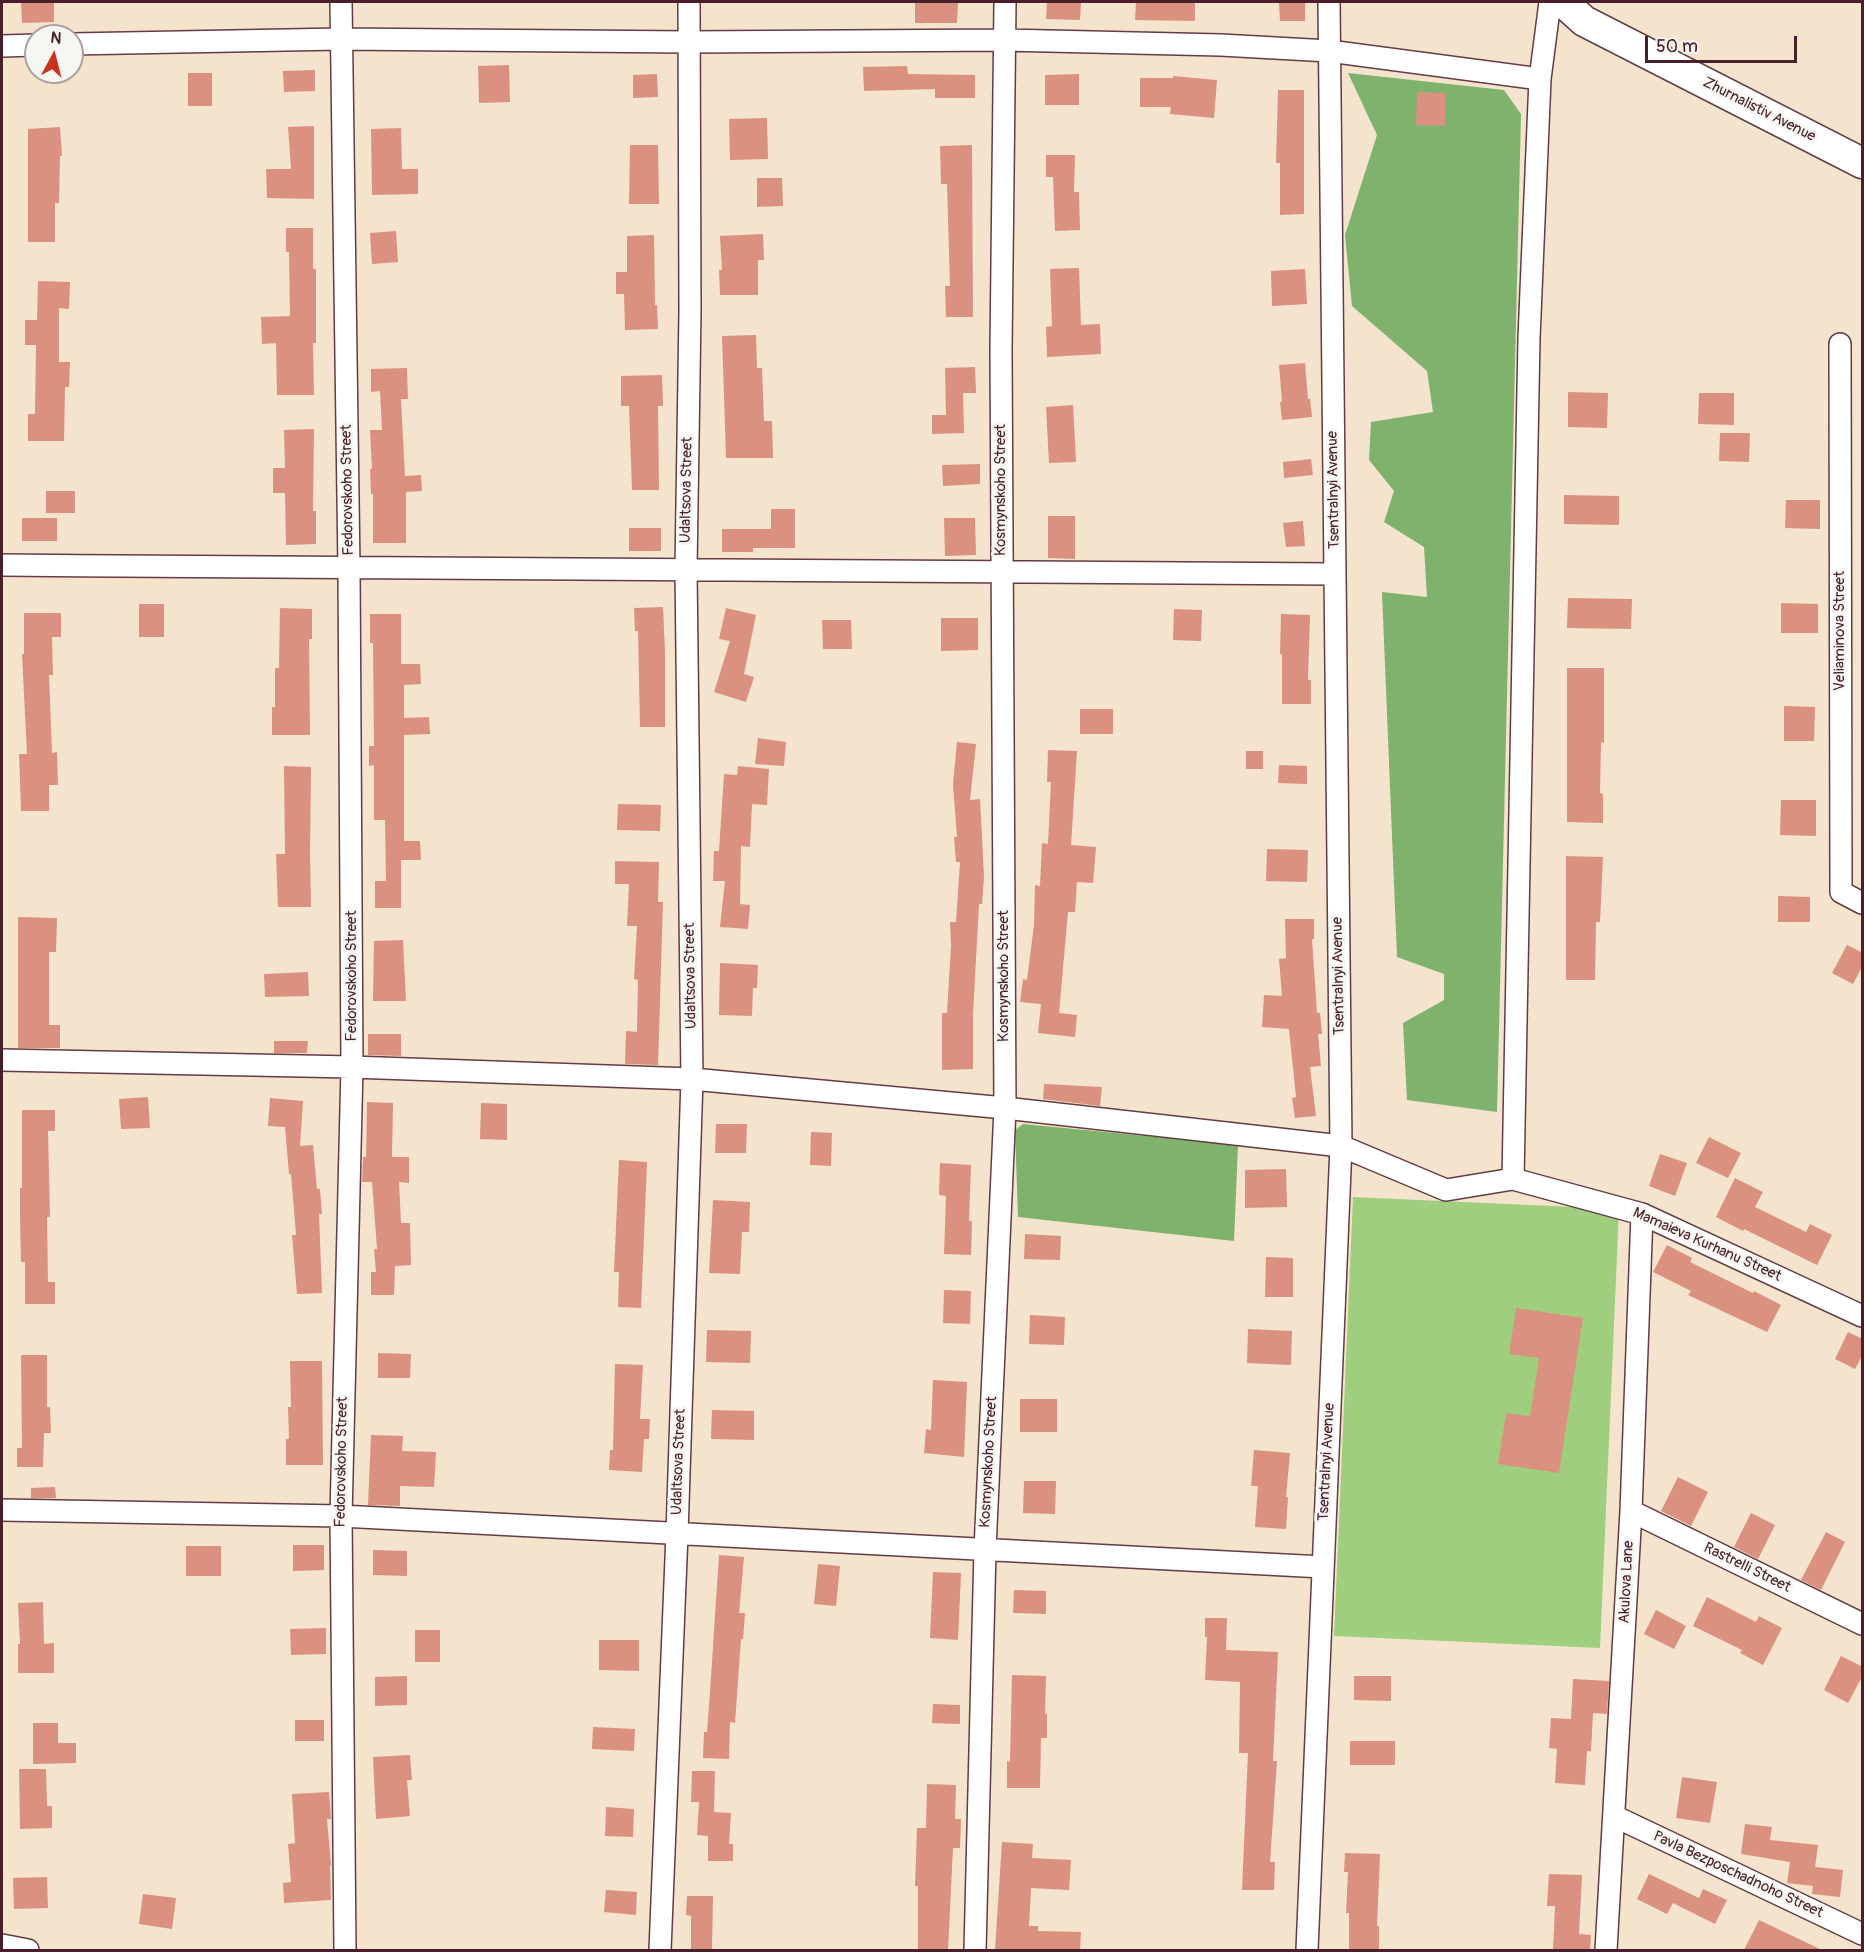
<!DOCTYPE html>
<html>
<head>
<meta charset="utf-8">
<style>
  body { margin:0 }
  #map { position:relative; width:1864px; height:1952px; overflow:hidden; background:#f4e3cd; font-family:Pangolin,sans-serif }
  canvas { display:block }
  .frame { position:absolute; inset:0; border:3px solid #4a1f2b; pointer-events:none }
  .north { position:absolute; left:24px; top:24px; width:60px; height:60px; box-sizing:border-box; background:#f6f6f2; border:2px solid #b1a0a2; border-radius:50%; rotate:7deg; font-size:16px; font-weight:700; line-height:24px; text-align:center; color:#4a1f2b }
  .north::after { content:''; display:block; margin:auto; width:21px; height:27px; background:#c8321e; clip-path:polygon(50% 0,100% 100%,50% 72%,0 100%) }
  .scale { position:absolute; left:1645px; top:36px; width:152px; height:27px; box-sizing:border-box; border:3px solid #4a1f2b; border-top:0; padding-left:8px; font-size:18px; line-height:21px; white-space:nowrap; color:#4a1f2b; -webkit-text-stroke:4px #f6f6f2; paint-order:stroke }
</style>
</head>
<body>
<div id="map">
<canvas width="1864" height="1952"></canvas>
<div class="frame"></div>
<div class="north">N</div>
<div class="scale">50 m</div>
</div>
<script>
const g = document.querySelector('canvas').getContext('2d');
g.lineJoin = 'round';
function fillPath(path, color) { g.fillStyle = color; g.fill(path, 'evenodd'); }
function stroke(path, color, width, dash) { g.strokeStyle = color; g.lineWidth = width; g.lineCap = dash ? 'butt' : 'round'; g.setLineDash(dash || []); g.stroke(path); }
function write(font, color, halo, rows, align = 'center') {
  g.font = font + ' Pangolin,sans-serif'; g.lineWidth = 6; g.setLineDash([]); g.textBaseline = 'middle'; g.strokeStyle = halo; g.fillStyle = color; for (const [text, x, y, turn = 0] of rows) {
    g.save(); g.translate(x, y); g.rotate((+turn || 0) * Math.PI / 180); g.textAlign = isNaN(turn) ? turn : align; if (halo) g.strokeText(text, 0, 0); g.fillText(text, 0, 0); g.restore();
  }
}
fillPath(new Path2D(`
  M1353 1197 1619 1209 1600 1648 1334 1636Z`), '#9fcf7e');
fillPath(new Path2D(`
  M1348 73 1504 90 1521 114 1497 1112 1407 1100 1403 1023 1444 1000V974L1397 957 1382 592 1427 597 1424 547 1384 522 1394 491 1369 460 1371 422 1433 412 1427 371 1352 306 1345 235 1377 135Z
  M1023 1124 1238 1145 1234 1241 1018 1217 1015 1130Z`), '#7fb26d');
fillPath(new Path2D(`
  M21 2H54V22L22 23Z
  M915 2H958L957 23H915Z
  M1047 2H1081L1080 20 1046 19Z
  M1136 2H1195V21L1135 20Z
  M1279 2H1305V21H1280Z
  M509 65 510 102 479 103 478 66Z
  M907 66 908 74 975 75V98H935V89L864 91 863 67Z
  M315 70V91L284 92 283 71Z
  M188 73H212V106H188Z
  M657 74 658 97 633 98V75Z
  M1079 74V105H1045V75Z
  M1173 76 1217 80 1214 118 1170 114 1171 107H1140V78H1173Z
  M1278 90H1304V214L1280 215V163H1276Z
  M1417 92 1445 93V126L1416 125Z
  M767 118 768 159 730 160 729 119Z
  M314 126V199L267 198 266 169H291L288 127Z
  M60 127 62 156H60L59 203H55V242H28V129Z
  M401 128 402 169H418V194L372 195 371 129Z
  M630 145H658L659 204H629Z
  M972 145 973 317H946L945 286H950L947 184H941L940 146Z
  M1046 155H1075L1074 192H1079L1080 230 1055 231 1053 177H1046Z
  M757 178H782L783 206 757 207Z
  M286 228H313V269H316V343H313L314 395H277L276 343 262 344 261 317 290 316 289 252H286Z
  M396 231 398 262 372 264 370 233Z
  M763 234 764 260H758V295H720L719 270H722L720 236Z
  M654 235 655 305H657L658 329 625 330 624 294H616V272H627V236Z
  M1079 268 1081 325 1100 324 1101 354 1047 357 1046 327 1052 326 1050 269Z
  M1305 269 1307 304 1272 306 1271 271Z
  M38 281 70 282 69 309 59 308V362H70L69 387H65L64 441H28V414H35L36 345H25V320H37Z
  M756 335 757 368H762L764 421H772L773 458H726L722 336Z
  M1305 363 1308 399H1310L1312 417 1282 420 1280 402H1282L1279 365Z
  M975 367 976 393H963L964 433 932 434V415H946L945 368Z
  M407 368 408 399H401L405 476 421 475 422 491 406 492V543H373V494H371L370 469H372L370 430H382L380 391 371 392V369Z
  M662 375 663 406H658L659 490H632L629 406H621V376Z
  M1568 392 1608 393 1607 428 1568 427Z
  M1699 393H1734V425L1698 424Z
  M1073 405 1076 462 1049 463 1046 407Z
  M314 429 313 511H316V544L286 545 285 493H273V468H285L284 430Z
  M1720 433H1750L1749 462 1719 461Z
  M1311 459 1313 475 1284 478 1283 462Z
  M980 464V484L943 486 942 465Z
  M46 491H75V513H46Z
  M1564 495 1619 496V525L1564 524Z
  M1786 500H1820V529L1785 528Z
  M771 509H795V548H753V552H722V529H771Z
  M1048 516H1075V559L1048 558Z
  M22 518H57V541H22Z
  M944 518H975L976 555 945 556Z
  M1303 521 1305 546 1286 547 1283 523Z
  M629 528H661V551H629Z
  M1568 598 1632 599 1631 629 1567 628Z
  M1781 603 1818 604V633H1781Z
  M139 604H164V637H139Z
  M663 607 665 652V727H640L638 631H635L634 608Z
  M280 608 312 609V639H309L310 735H272V707H275V668H279Z
  M726 608 756 615 744 674 754 677 746 702 714 692 730 641 719 639Z
  M1174 609 1202 610 1201 641 1173 640Z
  M24 613H61V637H52L53 675H49L52 753 57 752 58 785H49V811H21L19 754H27L22 654H24Z
  M370 614H401V664H420L421 684 404 685V718L429 717 430 734 404 735V841H420L421 860H401V908H375V881H386L385 820H374V765L369 766V746H374L373 643H370Z
  M1281 614 1310 615 1308 680H1311V704H1282V654H1280Z
  M941 618H978V650L941 651Z
  M822 620H851L852 649H823Z
  M1567 668H1604V743L1601 742 1600 793 1603 794V823L1567 822Z
  M1784 706 1815 707 1814 741H1784Z
  M1080 709H1113V734H1080Z
  M758 738 786 742 784 766 755 764Z
  M957 742 976 744 970 800 980 799 984 877 982 904H979L973 1014V1069L942 1070V1013H947L951 946 950 922H956L960 862H956L954 837H957L953 784Z
  M1048 750 1077 751 1071 845 1096 847 1093 883 1077 882 1075 912H1068L1059 1013 1077 1015 1075 1037 1038 1033 1041 1004 1020 1002 1023 979 1027 980 1034 925 1035 885 1040 886 1042 843 1048 844 1051 782H1047Z
  M1246 751H1263V769H1246Z
  M1279 765 1307 766V784L1278 783Z
  M284 766 311 767 310 854 311 907H278L276 854H285Z
  M738 766 769 769 767 805 752 804 750 847 741 846 740 904 750 905 748 929 720 927 725 881H713L714 851H719L724 774 737 775Z
  M1781 800H1816V836L1780 835Z
  M618 804 661 805 660 831 617 830Z
  M1267 849 1308 850 1307 882 1266 881Z
  M1566 856 1603 857 1600 922H1596L1595 980H1566Z
  M615 861 659 862 658 902H663L658 1065 625 1064 626 1031 637 1032 638 980 634 979 637 926H627L629 884H615Z
  M1778 896 1810 897V922H1778Z
  M18 917 57 918 56 952H49V1025H60V1048H18Z
  M1285 919H1314V939H1312L1317 1013H1320L1322 1034H1318L1321 1066 1310 1067 1316 1116 1295 1118 1292 1098 1296 1097 1289 1029 1262 1027 1264 995 1282 996 1279 959 1286 958Z
  M403 940 406 1001H373L374 941Z
  M1847 945 1863 953V965L1853 984 1832 973Z
  M720 963 758 965 757 988H753L752 1016 719 1015Z
  M308 972 309 996 265 997 264 974Z
  M368 1034H401V1056L368 1055Z
  M274 1041H308L307 1053H274Z
  M1044 1084 1102 1087 1100 1106 1043 1099Z
  M148 1097 150 1128 121 1129 119 1099Z
  M270 1098 303 1101 300 1146 313 1145 317 1189H320L322 1214H319L322 1293 297 1294 292 1235H296L291 1174H289L285 1127 268 1126Z
  M367 1102 393 1103 392 1157H409V1183L399 1182 401 1223H410L411 1265 395 1266 394 1295H371V1272H376L374 1249H377L372 1182H362L363 1157H366Z
  M481 1103 507 1104V1140L480 1139Z
  M22 1110H55V1131H48L50 1217H47L48 1282H55V1304H25V1262H21L20 1217V1188H22Z
  M716 1124H747L746 1153H715Z
  M811 1132 832 1133 831 1166 810 1165Z
  M1709 1137 1741 1153 1728 1178 1696 1163Z
  M1660 1154 1687 1163 1675 1196 1649 1186Z
  M619 1160 647 1162 641 1308 618 1307 619 1272H614Z
  M940 1163 971 1165 969 1221H972L971 1255 944 1254 946 1196 939 1195Z
  M1286 1169 1287 1207 1245 1208V1170Z
  M1735 1178 1763 1192 1755 1207 1806 1232 1810 1224 1832 1235 1817 1265 1744 1229 1743 1231 1716 1217Z
  M713 1200 750 1202 749 1232H742L740 1274 709 1273Z
  M1025 1234 1061 1236 1060 1260 1024 1259Z
  M1667 1245 1692 1258 1690 1262 1753 1293 1754 1291 1781 1305 1767 1332 1688 1295 1691 1291 1653 1272Z
  M1266 1257 1293 1258V1297H1265Z
  M944 1290 971 1291 970 1324 943 1323Z
  M1516 1308 1583 1318 1559 1473 1498 1464 1506 1413 1530 1416 1539 1358 1509 1354Z
  M1030 1315 1065 1317 1064 1345 1029 1344Z
  M1248 1329 1292 1331 1291 1365 1247 1363Z
  M707 1330 751 1331 750 1363 706 1362Z
  M1848 1332 1863 1339V1354L1855 1369 1835 1359Z
  M378 1353 411 1354 410 1378H378Z
  M21 1355H47V1407H50L51 1433H44L43 1467H17V1448H22Z
  M290 1361H322L323 1465H286V1439H289L288 1407H291Z
  M615 1364 643 1365 640 1419H650L649 1439H644L642 1472 609 1470 610 1450H613Z
  M933 1380 967 1382 964 1457 924 1453 926 1429 931 1430Z
  M1020 1399H1057V1432H1020Z
  M712 1410 754 1411V1440L711 1439Z
  M371 1435 403 1436 402 1451 436 1452 434 1487 400 1486V1506L368 1505Z
  M1254 1450 1290 1453 1286 1497H1288L1286 1529 1255 1527 1258 1486H1251Z
  M1678 1477 1708 1492 1691 1526 1661 1511Z
  M1024 1481H1056L1055 1514 1023 1513Z
  M55 1487 56 1498H31V1488Z
  M1751 1513 1775 1525 1758 1559 1734 1547Z
  M1826 1532 1845 1542 1821 1590 1801 1580Z
  M293 1545H324V1570L293 1571Z
  M186 1546H221V1576H186Z
  M373 1550 407 1551V1576L373 1575Z
  M719 1555 744 1557 739 1613H745L743 1639H741L735 1723 730 1722 729 1759 703 1758 704 1732H707L710 1692Z
  M818 1564 840 1566 836 1606 814 1604Z
  M933 1572 961 1573 958 1640 930 1638Z
  M1014 1590 1046 1591V1614L1013 1613Z
  M1707 1597 1756 1622 1759 1616 1782 1628 1763 1665 1740 1653 1742 1650 1693 1626Z
  M43 1602 44 1644 54 1643V1673H18V1644H20L18 1603Z
  M1656 1610 1686 1626 1674 1649 1644 1634Z
  M1205 1618H1227L1226 1650 1278 1652 1273 1761H1277L1270 1862H1275L1274 1890H1242L1248 1753H1239L1240 1682 1205 1680 1207 1637H1205Z
  M326 1628V1654L291 1655 290 1629Z
  M415 1630H440V1662H415Z
  M599 1640H639V1671L599 1670Z
  M1841 1656 1863 1667V1675L1848 1703 1824 1690Z
  M1012 1675 1046 1676 1045 1714H1047V1738H1041L1040 1788H1007V1761L1010 1762Z
  M407 1676V1705L375 1706V1677Z
  M1354 1676H1391V1701L1354 1700Z
  M1573 1679 1609 1681 1607 1714 1593 1713 1591 1751H1587L1585 1785 1555 1783 1557 1749 1549 1748 1551 1718 1571 1719Z
  M933 1704 960 1705V1724L932 1723Z
  M295 1720H324V1741H295Z
  M33 1723H58V1743H76V1763L33 1764Z
  M593 1727 635 1729 634 1751 592 1749Z
  M1350 1741H1395V1765H1350Z
  M410 1755 412 1780H407L410 1816 376 1819 373 1757Z
  M19 1769H46L47 1806H52V1828L20 1829Z
  M692 1771H715L714 1812 731 1813 729 1844H733V1861H708V1836L697 1835 699 1802H691Z
  M1682 1777 1717 1782 1710 1823 1676 1818Z
  M927 1784 956 1785 955 1819H961L960 1848H953L948 1950H918V1886H915L917 1828H926Z
  M329 1792 331 1819H327L331 1865 330 1866 331 1900 284 1903 283 1883 291 1882 288 1844 295 1843 292 1794Z
  M606 1807 634 1809 633 1837 605 1836Z
  M1745 1824 1772 1827 1770 1840 1818 1845 1815 1867 1843 1870 1840 1897 1812 1894 1813 1886 1787 1883 1790 1862 1741 1854Z
  M1002 1842 1033 1844 1032 1858 1071 1860 1069 1890 1031 1888 1029 1926H1038V1931L1081 1932 1080 1950H995Z
  M1345 1853 1380 1854 1377 1926H1379V1950H1349V1913H1346L1348 1872H1344Z
  M1549 1874 1582 1875 1579 1934 1591 1935 1590 1950H1553L1555 1906H1547Z
  M1649 1874 1699 1898 1703 1889 1727 1900 1715 1924 1673 1903 1667 1914 1637 1899Z
  M47 1877 48 1908 14 1909 13 1878Z
  M606 1890 637 1892 636 1915 604 1912Z
  M143 1894 176 1898 172 1929 139 1924Z
  M687 1896H713L712 1950H691V1916L686 1915Z
  M1759 1920 1822 1950H1744Z`), '#da9180');
const street = new Path2D(`
  M341 2 349 569 352 1067 341 1516 345 1950
  M72 44 340 39 689 42 1005 40 1221 45 1329 51 1540 79
  M2 46 36 45
  M1840 344 1841 892 1862 903
  M2 565C446 570 890 568 1335 574
  M2 1060 352 1067 692 1079 1005 1108 1341 1146 1446 1190 1513 1179 1642 1214 1862 1316
  M1513 1179 1529 338 1540 79 1550 2
  M2 1510 341 1516 1323 1567
  M1631 1511 1862 1624
  M1614 1816 1862 1934
  M2 1945 28 1950
  M660 1950 677 1534 692 1079 686 569 690 311 689 2
  M975 1950 985 1550 1005 1108 1001 349 1005 2
  M1307 1950 1341 1146 1329 2
  M1606 1950 1631 1511 1642 1214`);
const secondary = new Path2D(`
  M1563 2 1584 21 1862 163`);
stroke(street, '#643c43', 24);
stroke(secondary, '#643c43', 33);
stroke(street, '#fff', 21);
stroke(secondary, '#fff', 30);
write('15px', '#4a1f2b', '#f6f6f2', [
  ["Zhurnalistiv Avenue",1759,110,27],
  ["Fedorovskoho Street",348,490,-91],
  ["Udaltsova Street",687,490,-89],
  ["Kosmynskoho Street",1001,490,-90],
  ["Tsentralnyi Avenue",1334,490,-91],
  ["Veliaminova Street",1840,631,-90],
  ["Fedorovskoho Street",352,976,-90],
  ["Udaltsova Street",691,976,-91],
  ["Kosmynskoho Street",1004,976,-90],
  ["Tsentralnyi Avenue",1339,976,-91],
  ["Mamaieva Kurhanu Street",1707,1245,24],
  ["Fedorovskoho Street",342,1462,-89],
  ["Udaltsova Street",679,1462,-88],
  ["Kosmynskoho Street",989,1462,-87],
  ["Tsentralnyi Avenue",1327,1462,-87],
  ["Rastrelli Street",1747,1568,26],
  ["Akulova Lane",1627,1582,-87],
  ["Pavla Bezposchadnoho Street",1738,1875,25]
]);
</script>
</body>
</html>
